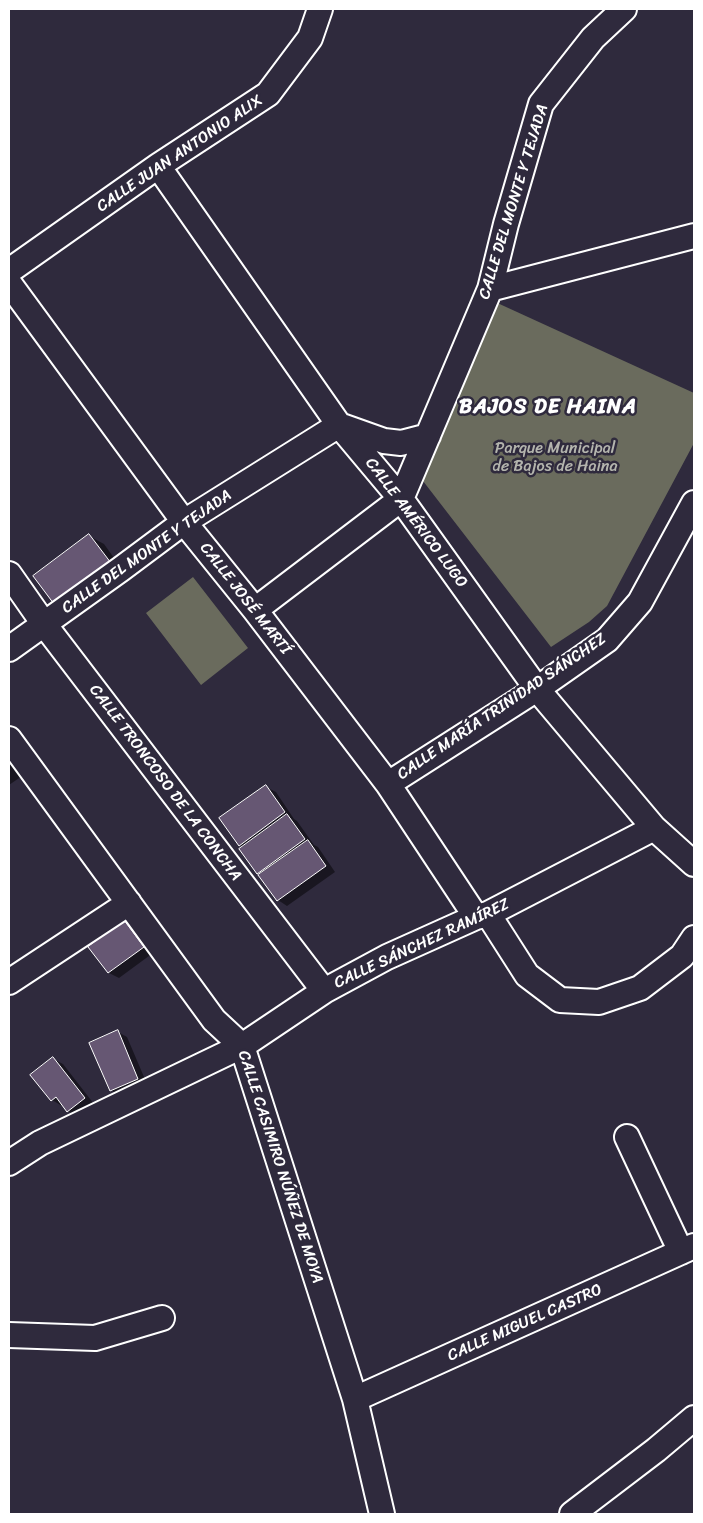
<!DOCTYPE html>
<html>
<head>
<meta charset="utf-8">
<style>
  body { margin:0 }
  #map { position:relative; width:703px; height:1523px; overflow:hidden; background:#2f2a3d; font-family:Sriracha,sans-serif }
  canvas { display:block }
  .frame { position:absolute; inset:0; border:10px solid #fff; pointer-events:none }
</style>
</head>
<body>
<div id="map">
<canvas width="703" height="1523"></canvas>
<div class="frame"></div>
</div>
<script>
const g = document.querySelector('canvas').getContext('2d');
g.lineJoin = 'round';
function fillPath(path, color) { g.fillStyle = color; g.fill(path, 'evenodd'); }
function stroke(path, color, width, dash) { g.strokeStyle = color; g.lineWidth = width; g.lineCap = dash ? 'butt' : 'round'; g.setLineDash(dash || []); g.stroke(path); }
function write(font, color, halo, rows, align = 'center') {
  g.font = font + ' Sriracha,sans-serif'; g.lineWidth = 5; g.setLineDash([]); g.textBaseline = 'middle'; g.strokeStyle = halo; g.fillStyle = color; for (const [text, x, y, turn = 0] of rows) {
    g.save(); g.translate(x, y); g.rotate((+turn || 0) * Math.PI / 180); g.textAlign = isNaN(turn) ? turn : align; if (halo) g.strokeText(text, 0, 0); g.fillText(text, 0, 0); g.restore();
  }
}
fillPath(new Path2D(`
  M493 301 694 393V443L607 606 589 622 551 647 423 481Z
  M193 577 248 648 201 685 146 613Z`), '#6a6b5d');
fillPath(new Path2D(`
  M89 536 104 544 124 572 35 576Z
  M9 751 25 774 9 785Z
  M266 787 276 792 294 819 297 821 314 845 318 847 335 872 287 906 278 900 261 875 258 873 244 847 239 845Z
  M124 921 134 927 153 953 119 978 109 973 90 947Z
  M118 1032 127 1037 147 1084 120 1096 111 1090Z
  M53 1059 63 1064 94 1104 78 1117 68 1111 63 1105 62 1106 52 1100 32 1076Z`), '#0007');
const building = new Path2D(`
  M89 534 111 563 54 604 33 576Z
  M266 785 285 812 239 846 219 818Z
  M287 814 305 839 257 874 239 849Z
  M308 840 326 866 277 901 258 875Z
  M124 920 144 947 108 973 88 947Z
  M118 1030 138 1079 110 1091 89 1043Z
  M53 1057 85 1098 67 1112 56 1097 51 1101 30 1075Z`);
fillPath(building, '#665773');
stroke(building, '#fff', 1);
const street = new Path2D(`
  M158 166 339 425 401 499 537 689 654 828 694 864
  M9 271 158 166 268 94 310 38 320 9
  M9 283 184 522 255 610 388 784 476 917
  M490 289 694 236
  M9 574 44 624 324 991
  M255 610 401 499 490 289 506 224 541 104 593 38 624 9
  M9 649 121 569 184 522 339 425 384 441 401 443 428 436
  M9 739 214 1020 242 1046 355 1399 382 1514
  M388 784 537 689 607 640 640 602 694 503
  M488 914 527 975 560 1000 599 1002 640 988 682 956 694 938
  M9 982 129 903
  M627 1137 681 1252
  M9 1163 40 1143 242 1046 324 991 387 957 476 917 488 914 654 828
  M9 1335 95 1338 162 1318
  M355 1399 694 1246
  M572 1514 656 1450 694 1418`);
stroke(street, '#fff', 28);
stroke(street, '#2f2a3d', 24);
write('16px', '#fff', '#2f2a3d', [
  ["CALLE JUAN ANTONIO ALIX",180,154,-34],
  ["CALLE DEL MONTE Y TEJADA",514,202,-73],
  ["CALLE AMÉRICO LUGO",416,523,53],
  ["CALLE DEL MONTE Y TEJADA",147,552,-35],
  ["CALLE JOSÉ MARTÍ",245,599,52],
  ["CALLE MARÍA TRINIDAD SÁNCHEZ",502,707,-34],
  ["CALLE TRONCOSO DE LA CONCHA",165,783,53],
  ["CALLE SÁNCHEZ RAMÍREZ",422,944,-25],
  ["CALLE CASIMIRO NÚÑEZ DE MOYA",280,1167,72],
  ["CALLE MIGUEL CASTRO",525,1323,-24]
]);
write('16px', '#b4b5ae', '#2f2a3d', [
  ["Parque Municipal",555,449],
  ["de Bajos de Haina",555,467]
]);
g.letterSpacing = '1px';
write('bold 21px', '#fff', '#2f2a3d', [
  ["BAJOS DE HAINA",548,408]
]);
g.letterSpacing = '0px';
</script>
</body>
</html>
